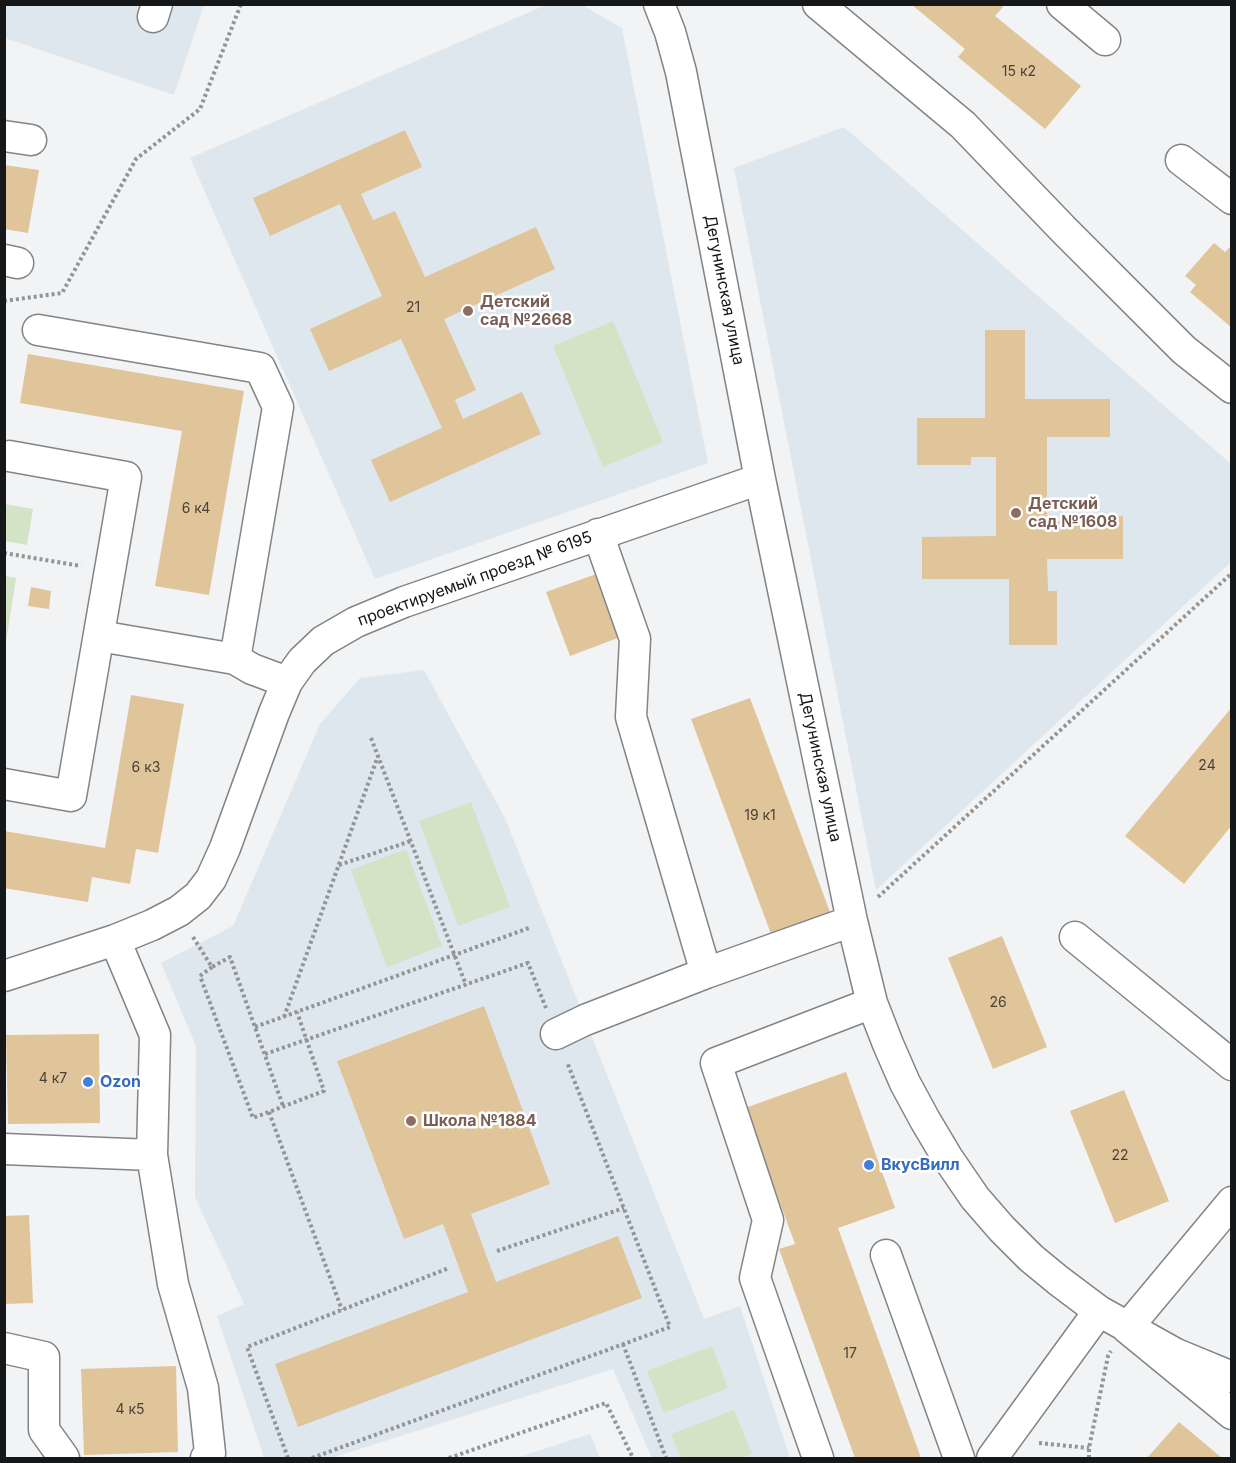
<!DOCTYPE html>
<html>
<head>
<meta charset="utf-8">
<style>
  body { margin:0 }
  #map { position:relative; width:1236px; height:1463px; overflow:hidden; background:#f1f3f5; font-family:Inter,sans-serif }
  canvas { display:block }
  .frame { position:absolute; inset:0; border:6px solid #161718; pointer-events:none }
</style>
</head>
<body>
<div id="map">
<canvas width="1236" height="1463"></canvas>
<div class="frame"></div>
</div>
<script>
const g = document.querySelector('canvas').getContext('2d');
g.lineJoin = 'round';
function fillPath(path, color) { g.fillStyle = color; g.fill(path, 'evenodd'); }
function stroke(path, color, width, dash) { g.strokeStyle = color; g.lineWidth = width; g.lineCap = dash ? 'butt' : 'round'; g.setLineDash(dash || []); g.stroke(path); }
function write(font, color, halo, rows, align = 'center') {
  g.font = font + ' Inter,sans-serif'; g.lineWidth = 5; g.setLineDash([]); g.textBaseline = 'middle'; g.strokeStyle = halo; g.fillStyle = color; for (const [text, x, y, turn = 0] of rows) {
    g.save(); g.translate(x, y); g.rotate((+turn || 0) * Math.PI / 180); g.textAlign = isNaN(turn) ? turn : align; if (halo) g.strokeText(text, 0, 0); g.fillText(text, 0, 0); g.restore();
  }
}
fillPath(new Path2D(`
  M5 5H204L174 95 5 38Z
  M546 5H582L622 28 708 463 375 579 190 158Z
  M844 127 1231 464V562L876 890 734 168Z
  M424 670 505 818 704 1319 740 1306 790 1458H652L613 1369 331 1458H264L217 1316 244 1304 195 1197 196 1046 161 963 233 926 320 724 360 678Z
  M590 1434 600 1458H516Z`), '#dee7ee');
fillPath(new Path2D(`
  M613 321 663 442 603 467 553 346Z
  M4 504 33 509 27 545 5 541Z
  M5 576 16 578 5 648 4 576Z
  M471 802 510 907 458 926 419 821Z
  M406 849 442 946 387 967 351 870Z
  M712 1346 728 1388 664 1413 647 1371Z
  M734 1410 752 1454 741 1458H681L671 1434Z`), '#d2e4c5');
fillPath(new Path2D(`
  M911 4H1000L1003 7 995 16 1081 86 1045 129 958 57 965 49Z
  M405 130 422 167 361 194 373 220 395 211 425 277 536 227 555 269 444 319 476 390 455 400 463 419 522 392 541 434 390 502 371 460 442 428 401 339 329 371 310 329 382 296 340 204 270 236 253 198Z
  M4 165 39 170 28 233 4 229Z
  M1214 243 1225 252 1232 245V328L1190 292 1196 285 1185 276Z
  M985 330H1025V399H1110V437H1047V521H1069V516H1123V559H1047L1048 591H1057V645H1009V579H922V537L996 536V457H971V465H917V418H985Z
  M28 354 244 391 209 595 155 586 182 431 20 403Z
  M599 573 623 636 570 656 546 592Z
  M31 587 51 591 49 609 28 606Z
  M131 695 184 704 158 853 136 849 130 884 92 877 88 902 4 888V831L105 848Z
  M750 698 830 912 771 934 691 719Z
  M1232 707V825L1184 884 1125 836Z
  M1002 936 1047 1047 993 1069 948 958Z
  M484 1006 550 1184 471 1214 496 1282 618 1236 642 1298 298 1427 275 1364 468 1292 443 1224 404 1239 337 1061Z
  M99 1034 100 1123 8 1124 6 1035Z
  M846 1072 895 1208 838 1228 921 1458H855L779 1249 795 1244 745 1108Z
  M1124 1090 1169 1201 1115 1223 1070 1111Z
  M29 1215 33 1303 4 1304V1216Z
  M176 1366 178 1452 84 1455 81 1369Z
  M1179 1422 1222 1458H1147Z`), '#e0c49a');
const minor = new Path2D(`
  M659 4 670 32 681 72 760 479 852 921 872 1003 888 1044 905 1083 925 1120 947 1157 975 1198 1002 1229 1031 1258 1059 1281 1099 1311 1176 1354 1232 1377
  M818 4 963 125 1064 230 1184 350 1232 388
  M1062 4 1105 40
  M153 17 157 4
  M4 136 31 140
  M1181 160 1232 199
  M4 260 18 263
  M38 330 260 368 278 407 235 659
  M598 534 635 639 631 717 706 973
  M99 636 235 659 252 669 287 682
  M4 784 71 796 126 477 9 456
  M1075 937 1232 1065
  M115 940 155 1035 152 1155 173 1284 203 1388 210 1453 206 1458
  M4 976 115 940 152 925 179 911 198 896 211 879 225 848 274 713 287 682 302 661 323 641 356 622 404 602 760 479
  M556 1034 585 1020 706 973 852 921
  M4 1149 152 1155
  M1232 1202 1127 1328 1232 1414
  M886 1255 959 1458
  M4 1348 44 1357V1430L64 1458
  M818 1458 755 1278 768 1220 716 1063 872 1003
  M992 1458 1099 1311`);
stroke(minor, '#828485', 33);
stroke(new Path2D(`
  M4 301 62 293 136 159 200 109 241 4
  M4 553 81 566
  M371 738 466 985
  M339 865 411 841
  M878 897 1232 573
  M193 937 212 967 230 957 283 1106
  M212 967 200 976 253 1118 324 1091 297 1012
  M284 1017 378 756
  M255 1027 529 928
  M265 1054 528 963 546 1008
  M269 1112 342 1310
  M497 1251 624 1208
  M623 1344 666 1458
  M1039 1443 1089 1448
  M288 1458 247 1347 449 1268
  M312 1458 670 1327 567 1062
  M449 1458 606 1403 633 1458
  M1089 1458V1448L1108 1356 1111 1351`), '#929495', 4, [3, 3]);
stroke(minor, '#fff', 30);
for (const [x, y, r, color] of [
  [468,311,6,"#8d6e63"],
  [1016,513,6,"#8d6e63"],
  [88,1082,6,"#3f7fe0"],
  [411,1121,6,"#8d6e63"],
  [869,1165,6,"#3f7fe0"]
]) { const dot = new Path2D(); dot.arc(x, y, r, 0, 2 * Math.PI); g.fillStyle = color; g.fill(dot); stroke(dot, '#fff', 2); }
write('14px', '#484238', null, [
  ["15 к2",1019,72],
  ["21",413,308],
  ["6 к4",196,509],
  ["24",1207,766],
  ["6 к3",146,768],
  ["19 к1",760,816],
  ["26",998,1003],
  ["4 к7",53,1079],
  ["22",1120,1156],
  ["17",850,1354],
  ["4 к5",130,1410]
]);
write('16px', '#161718', '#fff', [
  ["Дегунинская улица",724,290,79],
  ["проектируемый проезд № 6195",475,579,-20],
  ["Дегунинская улица",820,767,78]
]);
write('bold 16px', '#785e54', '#fff', [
  ["Детский",480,302],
  ["сад №2668",480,320],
  ["Детский",1028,504],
  ["сад №1608",1028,522],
  ["Школа №1884",423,1121]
], 'left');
write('bold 16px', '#366cbe', '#fff', [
  ["Ozon",100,1082],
  ["ВкусВилл",881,1165]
], 'left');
</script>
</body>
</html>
